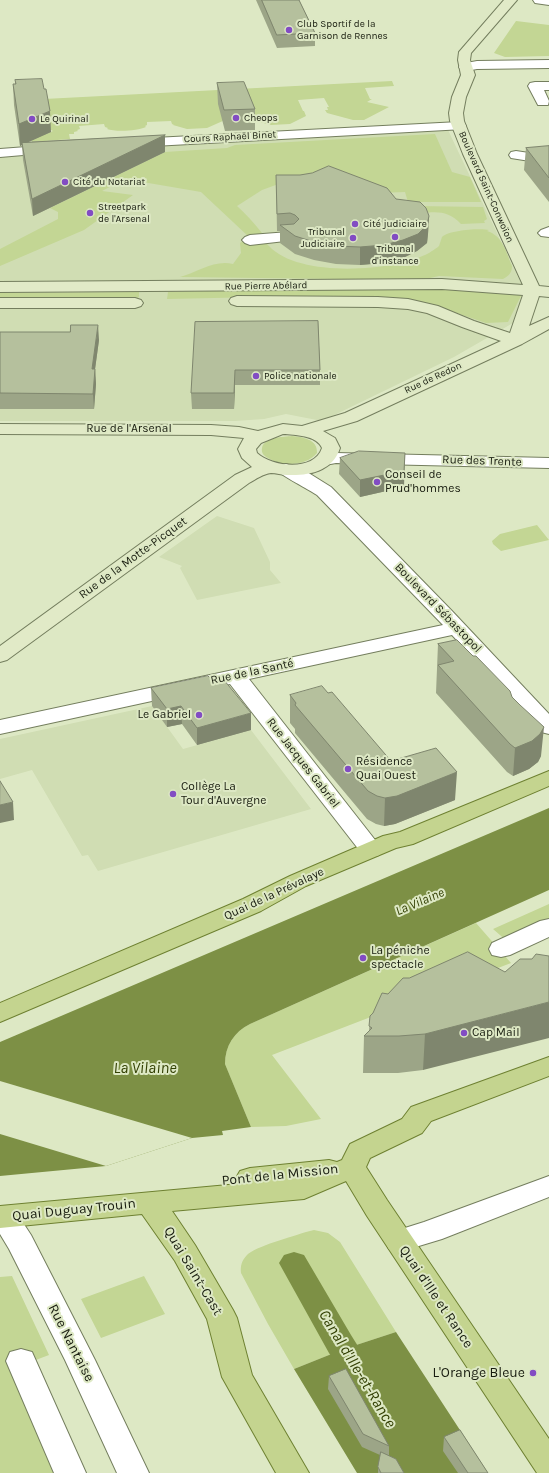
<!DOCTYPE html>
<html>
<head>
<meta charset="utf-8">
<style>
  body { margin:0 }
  canvas { display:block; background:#dde8c4 }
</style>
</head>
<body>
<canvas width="549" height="1473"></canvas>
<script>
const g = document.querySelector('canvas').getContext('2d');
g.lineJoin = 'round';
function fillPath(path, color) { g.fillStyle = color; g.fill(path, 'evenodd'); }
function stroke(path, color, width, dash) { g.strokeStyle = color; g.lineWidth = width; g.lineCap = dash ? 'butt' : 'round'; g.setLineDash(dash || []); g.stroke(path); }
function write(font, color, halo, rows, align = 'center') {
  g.font = font + ' Karla,sans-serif'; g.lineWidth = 4; g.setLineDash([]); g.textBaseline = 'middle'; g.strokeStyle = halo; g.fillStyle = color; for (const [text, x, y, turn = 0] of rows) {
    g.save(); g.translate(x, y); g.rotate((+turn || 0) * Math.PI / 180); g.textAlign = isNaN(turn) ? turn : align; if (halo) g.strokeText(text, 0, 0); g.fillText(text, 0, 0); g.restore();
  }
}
fillPath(new Path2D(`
  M448 130 526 294 513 323 454 357 322 421 286 414 264 419 235 421H0V155Z
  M217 516 254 528 270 562V570L281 583 197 600 180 568 182 566 159 557Z
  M152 706 183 749 251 730 311 809 98 871 88 855 82 856 32 770 0 779V739Z`), '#d0ddb3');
fillPath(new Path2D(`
  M516 21 549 25V56L505 57 494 53Z
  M392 81 394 86 365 88 370 99H372L367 102 389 107 364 120H353L327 113 325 110H328L327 107H329L324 98 298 100 303 111H304L306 116 290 124 271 125 249 119 225 120 207 128 187 129 173 125H174L172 124 171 121 147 122V125L145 126 146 127C138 131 115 132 107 129L108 128 105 127 104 124 79 126 80 129 77 130 78 131 74 132V134H69L70 139 32 142V140L44 133 46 134 53 131 49 129 44 99Z
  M435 134 452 172 470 177 481 202H408L405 192 378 193 284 182 262 190 237 206C246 214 254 223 262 233 264 237 265 243 269 246 298 278 394 272 429 253 432 251 437 248 439 246 440 243 441 240 442 237 449 230 480 228 489 230L487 231C503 236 506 252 512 266 512 272 509 276 503 279L439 276 421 280 180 277C197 272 216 259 233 264L241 253 240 243 249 237 201 192 125 179 102 191 133 195 84 230 0 266V249L58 219V212L50 208 165 152 227 148 235 145Z
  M416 206 483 207 487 219 484 221 485 223 461 224C448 211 437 211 419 214Z
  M421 286 522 294 508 322 486 323 436 306 261 297 167 299 168 292Z
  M139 292V297L136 299H0V293Z
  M292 436C302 437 318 439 317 453 307 466 281 467 268 458 264 456 261 453 262 448 264 437 283 437 292 436Z
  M537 525 549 540 501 551 493 544 492 541 500 534Z
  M549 904V924L508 942 493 929Z
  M476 923 511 963 272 1055 321 1119 286 1126 251 1127 225 1064C225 1046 234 1032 250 1024Z
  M314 1230 328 1233 340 1242 396 1332 344 1349 294 1369 268 1324 241 1273C240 1266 242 1260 247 1255 254 1247 294 1236 306 1232Z
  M12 1276 49 1355 17 1367 63 1473H0V1277Z
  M144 1276 165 1314 101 1338 81 1299Z`), '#c3d694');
fillPath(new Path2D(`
  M549 808V890L250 1024C234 1032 225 1046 225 1064L251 1127 222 1131 223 1135 192 1138 106 1166 0 1176V1042Z
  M396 1332 488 1473H357L294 1369 344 1349Z`), '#7d9045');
fillPath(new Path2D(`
  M0 1081 192 1138 106 1166 0 1134Z`), '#dde8c4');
fillPath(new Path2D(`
  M294 1252 304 1255 351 1335 376 1375 372 1384 361 1387 350 1384 329 1353 279 1263 284 1255Z`), '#7d9045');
const street = new Path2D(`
  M533 0H549V5L535 3Z
  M549 60V68L477 69 466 71 461 70 459 67 461 64 477 61Z
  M535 82H549V90H544L549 101 548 105H538L528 86 530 83Z
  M459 122 464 123 466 126 464 129 135 147 130 146 128 143 130 140 135 139Z
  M53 145 58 146 60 149 58 152 0 157V149Z
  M516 151 549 156V164L511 158 509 155 511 152Z
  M549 227V237L541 236 538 233 541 230Z
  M289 232 294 234 297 237 294 240 250 245 245 243 242 240 245 237 250 235Z
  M336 453 549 458V468L336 463 325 465 319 464 316 460 319 456Z
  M286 464 307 472 331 487 452 611 549 714V734L541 732 452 635 249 679 379 845 383 850 379 855 371 857 363 855 230 684 0 734V720L443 625 317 495C310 490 280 475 277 470L279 466Z
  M549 919V937L510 955 501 957 492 955 489 949 492 943 540 921Z
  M549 1176V1197L442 1239 399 1252 389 1249 385 1241 389 1233 424 1222Z
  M4 1206 14 1209 31 1235 95 1360 149 1473H117L65 1360 9 1249 0 1234V1207Z
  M21 1349 32 1352 86 1473H54L6 1361 10 1352Z`);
const secondary = new Path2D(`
  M504 0H517L471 53 470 60 475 75 466 97 463 113 464 121 477 154 539 286 549 287V297L539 296 529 326 549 317V329L522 344 357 421 323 431 335 438 340 448C333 471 309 476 287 475 282 475 276 473 271 473 263 474 256 479 249 483L7 660 0 662V646L235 475 252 467 242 458 238 449 244 438 211 435 0 434V424L211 425 239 427 258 431 283 424 302 426 345 413 501 341 462 327 427 313 408 309 378 307 237 306 231 304 229 301 231 298 237 296 378 297 408 299 438 306 474 321 510 333 523 295 442 289 0 292V282L442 279 523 285 463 154 450 121 449 113 452 97 461 75 458 60 459 52ZM283 434C294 435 317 435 322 448 314 472 272 467 257 453L256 449 261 443Z
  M0 298H135L141 300 143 303 141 306 135 308H0Z`);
const primary = new Path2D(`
  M549 771V786L413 844 396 848 306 886 261 911 0 1022V1003L243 899 290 876 383 836 400 832Z
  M549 1057V1076L431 1121 422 1133 370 1158 366 1167 387 1200 549 1439V1473H537L367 1216 346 1181 304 1199 172 1211 195 1245 233 1310 237 1318 252 1375 309 1473H276L222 1377 207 1319 175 1261 142 1214 0 1228V1206L239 1184 236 1178 240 1171 250 1168 329 1160 337 1162 342 1160 350 1144 402 1119 411 1107Z`);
stroke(street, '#747e5e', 2);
stroke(secondary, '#747e5e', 2);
stroke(primary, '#6e8131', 2);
fillPath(street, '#fff');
fillPath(secondary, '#e1eac7');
fillPath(primary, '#c4d48f');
fillPath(new Path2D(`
  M256 0H299L315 33V46L277 48Z
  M15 80 51 132 27 142 165 135V152L33 216 23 160 22 145 20 146 14 105 13 84H15Z
  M217 83 255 109V130L225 131 218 104Z
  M549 146V202L524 170 526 148Z
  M276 175 396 199 429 216 428 234 427 243 417 251 403 258 383 263 360 265 336 264 314 260 295 254 280 243V231H277Z
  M318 321 320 370V385H235L234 409H192L191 393Z
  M0 332H70L99 340 95 369 96 384 94 409H0Z
  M340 458 404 487 360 497 339 474Z
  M457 640 541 756 538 762 529 769 513 776 507 772 436 693 438 644Z
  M151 688 251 730 197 745 182 724 167 727 152 706Z
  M290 695 391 761 455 800 395 824 384 826 376 824 367 819 295 733V729L290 723Z
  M549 956 423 1070 398 1073H363L364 1036 369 1031 370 1016 373 1013 388 994 409 978 505 972 532 959Z
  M329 1376 389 1446V1456L404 1473H378V1467L380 1455 362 1447 328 1389Z
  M444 1437 488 1473H458L443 1451Z`), '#9ca587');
fillPath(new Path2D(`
  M50 111 51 132 20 146 19 124Z
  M165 135V152L33 216 32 199Z
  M429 216 428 234 427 243 417 251 403 258 383 263 360 265V247Z
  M98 325 99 340 93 384 92 369Z
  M95 369 96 384 94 409 93 394Z
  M235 370V385L234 409V393Z
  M405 453 404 487 360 497V480Z
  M181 706 182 724 167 727V709Z
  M251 713V730L197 745V728Z
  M544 727 541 756 538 762 529 769 513 776 515 748Z
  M457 772 455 800 395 824 384 826 385 798Z
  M13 802 14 820 0 823V805Z
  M549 1002V1038L423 1070 425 1034Z`), '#7f866e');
const building = new Path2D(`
  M262 0H299L315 33 277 35Z
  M42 79 44 89H46L50 111 19 124 13 84H16L15 80Z
  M244 82 255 109 224 110 217 83Z
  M165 135 32 199 22 143Z
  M549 146V178L526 148Z
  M329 166 387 188 396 199 420 202 426 208 429 216 427 225 418 234 403 240 384 245 360 247 336 246 314 242 295 236 280 225 294 224 299 219 295 215 290 213 277 214 276 175H300L312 173Z
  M318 321 320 370H235L234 393H191L195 322Z
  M71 325H98L92 369H95L93 394 0 393V332H70Z
  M359 451 405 453 404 471 360 480 340 458Z
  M457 640 473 656H476L510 691 512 697 520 705 544 727 540 734 532 741 515 748 510 744 438 665 454 661 438 644Z
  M208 676 214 682 224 680 251 713 197 728 181 706 167 709 151 688Z
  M322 686 328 693 332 692 391 761 436 748 457 772 397 796 385 798 377 796 368 791 295 705 296 703 290 695Z
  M0 781 13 802 0 805Z
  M468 952 505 972 520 959H532L536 954 549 956V1002L425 1034 399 1036H364L372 1028 369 1026 370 1016 373 1013 382 993 388 994 403 978H409Z
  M346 1369 389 1446 363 1434 329 1376Z
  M460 1430 488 1473H468L444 1437Z
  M381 1452 396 1459 404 1473H381L378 1467Z`);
fillPath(building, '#b5c09d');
stroke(building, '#7f866e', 1);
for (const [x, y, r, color] of [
  [289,30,4,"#824cc3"],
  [236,118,4,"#824cc3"],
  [32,119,4,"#824cc3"],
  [65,182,4,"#824cc3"],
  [90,213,4,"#824cc3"],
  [355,224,4,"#824cc3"],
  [395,237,4,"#824cc3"],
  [353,238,4,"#824cc3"],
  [256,376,4,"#824cc3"],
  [377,482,4,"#824cc3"],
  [199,715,4,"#824cc3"],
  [348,769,4,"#824cc3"],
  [173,794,4,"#824cc3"],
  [363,958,4,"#824cc3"],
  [464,1033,4,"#824cc3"],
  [533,1373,4,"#824cc3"]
]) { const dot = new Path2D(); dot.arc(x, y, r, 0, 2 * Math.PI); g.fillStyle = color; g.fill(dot); stroke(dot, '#dde8c4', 1.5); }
write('10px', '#181c0f', '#dde8c4', [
  ["Club Sportif de la",297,24],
  ["Garnison de Rennes",297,36],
  ["Cheops",244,118],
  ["Le Quirinal",40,119],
  ["Cité du Notariat",73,182],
  ["Streetpark",98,207],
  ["de l'Arsenal",98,219],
  ["Cité judiciaire",363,224],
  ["Tribunal",345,232,"right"],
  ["Judiciaire",345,244,"right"],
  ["Tribunal",395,249,"center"],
  ["d'instance",395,261,"center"],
  ["Police nationale",264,376]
], 'left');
write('10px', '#181c0f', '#dde8c4', [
  ["Cours Raphaël Binet",230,137,-3],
  ["Boulevard Saint-Conwoïon",486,187,66],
  ["Rue Pierre Abélard",266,286,-1],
  ["Rue de Redon",433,378,-25]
]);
write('12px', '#181c0f', '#dde8c4', [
  ["Rue de l'Arsenal",129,429],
  ["Rue des Trente",482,461,2],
  ["Rue de la Motte-Picquet",133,558,-36],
  ["Boulevard Sébastopol",438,608,46],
  ["Rue de la Santé",252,672,-12],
  ["Rue Jacques Gabriel",303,763,52],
  ["Quai de la Prévalaye",274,894,-25]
]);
write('12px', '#181c0f', '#dde8c4', [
  ["Conseil de",385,475],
  ["Prud'hommes",385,489],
  ["Le Gabriel",191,715,"right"],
  ["Résidence",356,762],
  ["Quai Ouest",356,776],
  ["Collège La",181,787],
  ["Tour d'Auvergne",181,801],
  ["La péniche",371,951],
  ["spectacle",371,965],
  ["Cap Mail",472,1033]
], 'left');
write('italic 13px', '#334004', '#dde8c4', [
  ["La Vilaine",420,902,-23]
]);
write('14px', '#181c0f', '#dde8c4', [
  ["Pont de la Mission",280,1175,-6],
  ["Quai Duguay Trouin",74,1210,-6],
  ["Quai Saint-Cast",193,1271,59],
  ["Quai d'Ille et Rance",436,1297,56],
  ["Rue Nantaise",71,1343,63]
]);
write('14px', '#181c0f', '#dde8c4', [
  ["L'Orange Bleue",525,1373]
], 'right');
write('italic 16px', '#334004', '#dde8c4', [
  ["La Vilaine",145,1068],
  ["Canal d'Ille-et-Rance",357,1369,59]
]);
</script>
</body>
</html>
